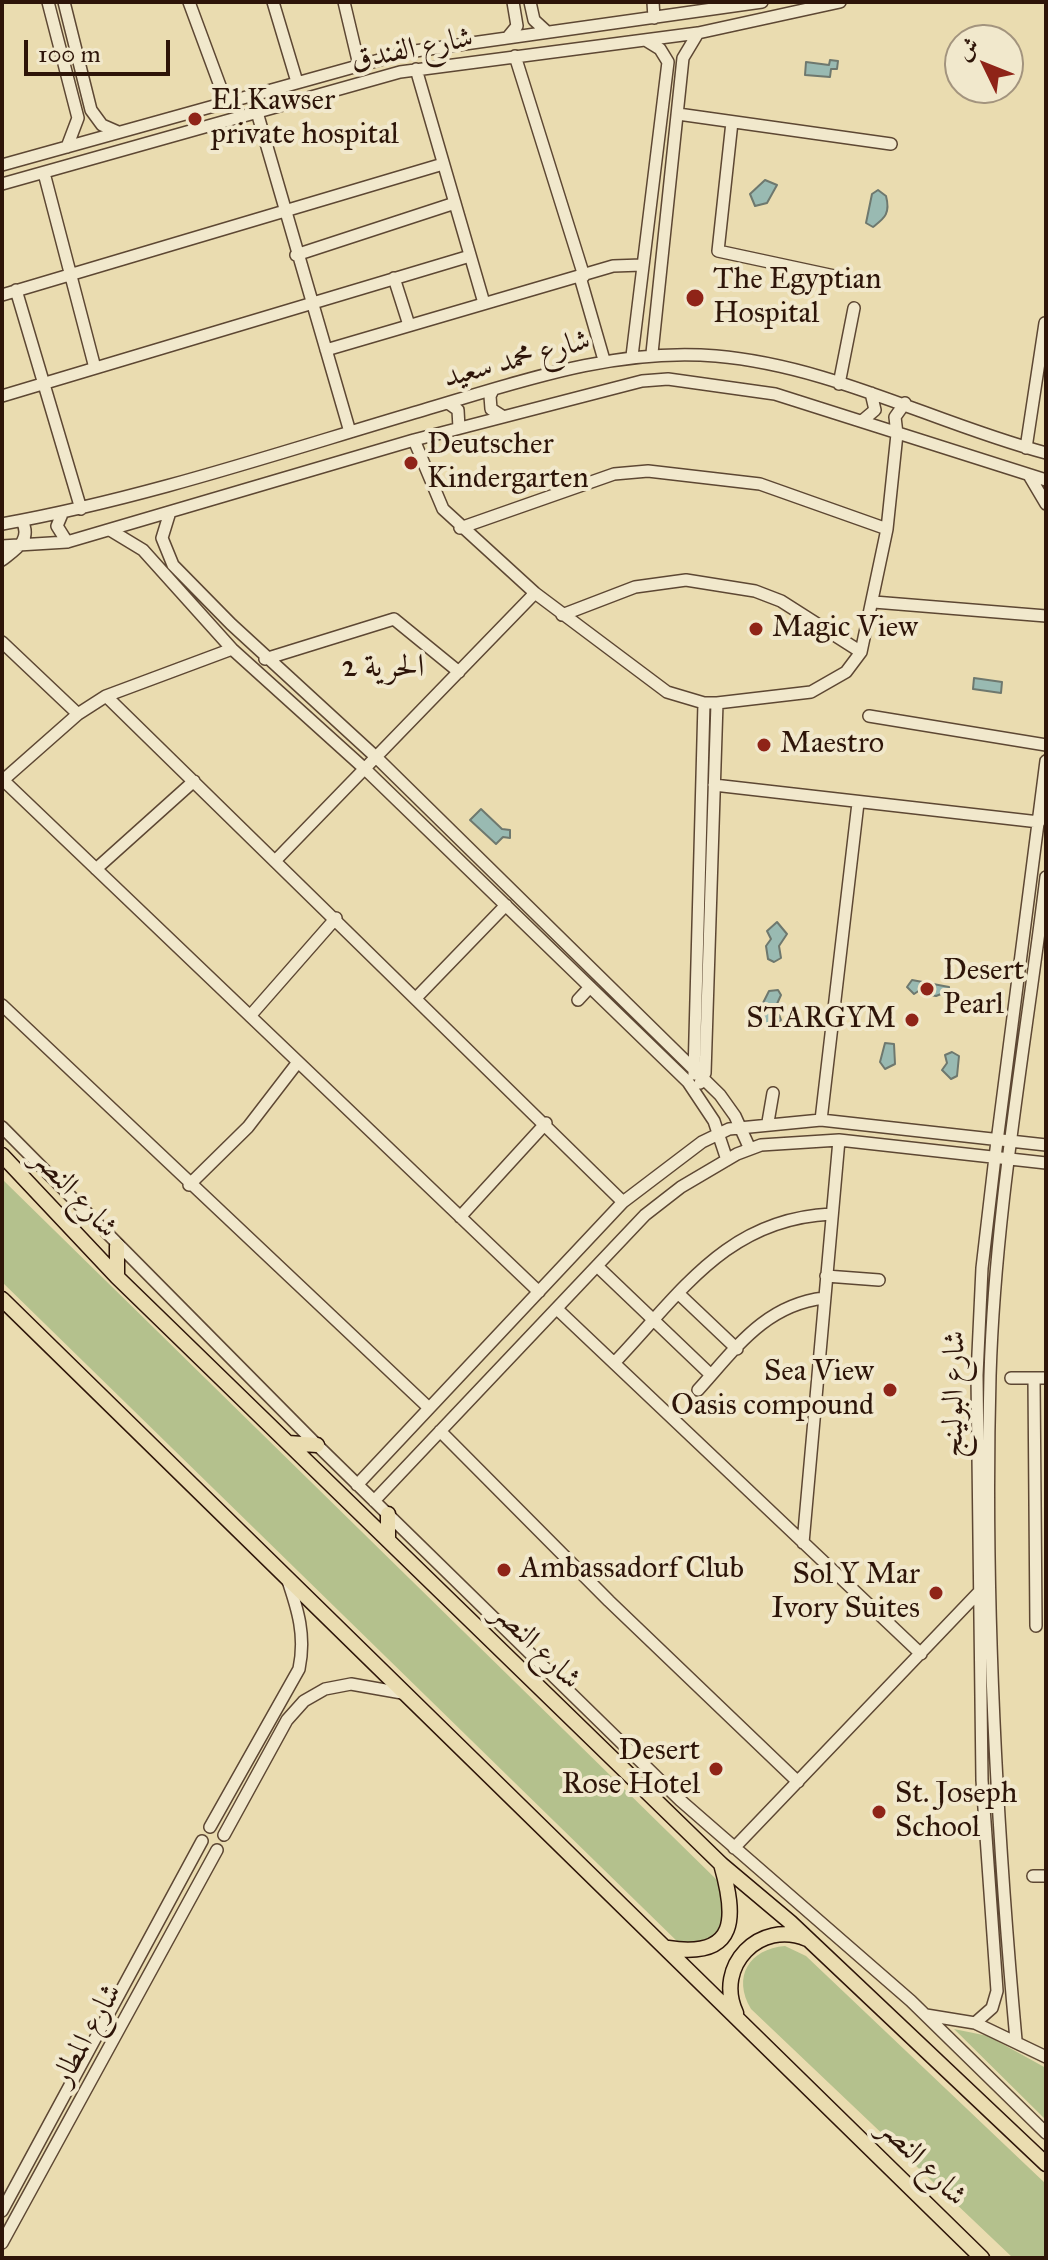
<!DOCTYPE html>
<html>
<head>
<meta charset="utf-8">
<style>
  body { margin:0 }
  #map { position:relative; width:1048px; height:2260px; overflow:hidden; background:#eadcb0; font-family:"IM FELL Great Primer",Amiri,serif }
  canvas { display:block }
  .frame { position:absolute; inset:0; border:4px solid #2e1509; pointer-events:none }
  .north { position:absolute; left:944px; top:24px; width:80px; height:80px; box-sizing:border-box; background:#f1e8cc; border:2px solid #a3947e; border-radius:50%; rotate:313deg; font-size:22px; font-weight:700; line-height:32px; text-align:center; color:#2e1509 }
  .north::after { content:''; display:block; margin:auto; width:28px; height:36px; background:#8f2418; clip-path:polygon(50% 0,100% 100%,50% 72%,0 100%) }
  .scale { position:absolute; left:24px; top:40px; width:146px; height:36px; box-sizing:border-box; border:4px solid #2e1509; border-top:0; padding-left:10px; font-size:24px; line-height:28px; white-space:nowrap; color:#2e1509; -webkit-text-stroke:6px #f1e8cc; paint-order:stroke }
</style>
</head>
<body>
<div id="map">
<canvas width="1048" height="2260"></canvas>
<div class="frame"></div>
<div class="north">ش</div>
<div class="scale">100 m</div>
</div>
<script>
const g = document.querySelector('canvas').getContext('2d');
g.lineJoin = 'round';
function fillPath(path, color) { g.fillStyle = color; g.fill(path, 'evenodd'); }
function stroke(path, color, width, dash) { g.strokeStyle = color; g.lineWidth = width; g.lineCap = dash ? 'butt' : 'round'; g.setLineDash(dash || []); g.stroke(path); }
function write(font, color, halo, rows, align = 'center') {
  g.font = font + ' "IM FELL Great Primer",Amiri,serif'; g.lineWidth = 8; g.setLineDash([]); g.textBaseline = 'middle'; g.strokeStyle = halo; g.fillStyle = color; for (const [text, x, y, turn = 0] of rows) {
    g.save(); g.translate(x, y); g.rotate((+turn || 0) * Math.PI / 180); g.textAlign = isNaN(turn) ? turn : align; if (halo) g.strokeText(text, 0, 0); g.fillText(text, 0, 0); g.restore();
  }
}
fillPath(new Path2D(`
  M2 1179 718 1881 726 1919 712 1938 683 1947 2 1282Z
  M785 1946 806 1956 1046 2184V2258H1013L751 2009C732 1977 749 1949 785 1946Z
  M954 2029 988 2036 1046 2068V2120Z`), '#b4c18d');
const water = new Path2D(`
  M830 60 838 61 837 69H831L830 77 805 75 806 62 829 65Z
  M765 180 777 185 767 203 755 206 750 194Z
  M878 190 886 196C891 215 883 219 873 227L866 223 872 194Z
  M974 678 1002 682 1001 693 973 689Z
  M481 809 502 829 510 830V838L503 837 496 844 470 820Z
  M777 922 787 934 779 946 781 958 774 962 768 959 766 946 771 939 767 931Z
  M912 980 949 987V991L936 996 924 994 920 990 914 994 907 987Z
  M778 990 781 995 776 1006 781 1020 769 1029 761 1022 766 1011 763 1003 769 991Z
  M885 1043 894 1044 895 1064 885 1069 880 1062Z
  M952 1052 959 1056 957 1076 951 1079 942 1070 947 1063 945 1055Z`);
fillPath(water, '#99bab2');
stroke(water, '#6e786e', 2);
const minor = new Path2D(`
  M48 2 78 118 67 147
  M64 2 91 110 102 125 118 132
  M189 2 226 102
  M273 2 297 82
  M344 2 359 65
  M530 2 534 20 547 32
  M653 2 654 18
  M508 37 517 26 513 2
  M515 56 584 276
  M416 69 484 303
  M252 95 350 432
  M678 114 891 144
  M732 122 718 251 867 283
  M2 165 408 52 762 2
  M44 173 95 368
  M2 184 400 72 698 33 840 2
  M296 255 455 203
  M580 277 604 360
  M394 278 409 325
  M16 290 81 509
  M2 295 443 164
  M326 350 613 266 642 265
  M652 353 683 58 698 33
  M632 356 668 62 660 49 647 41
  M839 384 854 308
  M493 390 490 396 491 409 502 416
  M2 396 470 256
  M448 403 458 410 459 428
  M862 421 875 410 871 393
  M414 440 443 509 535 593 667 692 704 703H717L811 692 846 672 861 652 887 529 897 434 895 417 905 403
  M1026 448 1045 323
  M1030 477 1046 504
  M170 512 162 538 173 565 231 624 377 758 720 1095 735 1116 750 1149
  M62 514 57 526 67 542
  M2 524C141 499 275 454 410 414 510 385 611 347 716 356 832 366 936 424 1046 453
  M460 528 614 474 648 471 760 484 887 529
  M110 530 143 550 232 649 366 770 688 1082 714 1121 727 1160
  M2 546 67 542 414 440 642 381 668 379 775 394 1046 480
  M2 560C16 549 32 540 22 521
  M874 602 1046 616
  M562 615 635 587 686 580 755 591 781 601 861 652
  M2 642 78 714
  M265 659 394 619 459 672
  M106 696 623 1202
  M869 716 1046 745
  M3 780 539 1292
  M2 781 78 714 106 696 232 649
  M714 785 1039 822
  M276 860 535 593
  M96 869 194 781
  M416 998 506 905
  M578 1000 590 987
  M2 1005 429 1408
  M250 1016 336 918
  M694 1074 704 703
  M700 1083 705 1073 717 703
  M821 1120 858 803
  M768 1122 773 1093
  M2 1127 317 1445 680 1800 911 2001 1046 2133
  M189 1185 248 1127 298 1062
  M460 1217 546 1123
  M597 1266 711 1375
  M826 1276 879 1280
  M679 1294 737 1349
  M557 1309 921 1654
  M614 1363C681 1293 726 1219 831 1214
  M1011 1378H1046
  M1034 1378 1036 1626
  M698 1390C736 1348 765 1305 824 1298
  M440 1431 609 1601 798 1782
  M357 1485 623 1202 702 1142 729 1129 821 1120 1046 1145
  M374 1501 645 1215 681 1187 737 1154 761 1145 839 1140 1046 1163
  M803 1543 839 1140
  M210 1827 299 1669C306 1636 298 1610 287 1578
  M224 1835 287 1720 304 1701 325 1689 351 1684 402 1693
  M734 1848 978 1593
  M1033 1876H1046
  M926 2015 975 2023 1046 2057
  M975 2023 992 2008 997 1991 982 1780 977 1375 982 1268 995 1157 1046 761
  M1016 2040C996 1820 984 1597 990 1376 995 1209 1026 1043 1046 877
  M2 2211 202 1841
  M2 2243 217 1850`);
const major = new Path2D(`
  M2 1155 117 1277 721 1864 790 1922 1046 2164
  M117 1277V1246
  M2 1299 982 2258
  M288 1443 317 1445
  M388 1514V1540
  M668 1948C739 1959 736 1916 721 1864
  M736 2013C714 1966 760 1919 807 1939`);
stroke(minor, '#5d4733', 14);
stroke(major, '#2e1509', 17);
stroke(minor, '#f1e8cc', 11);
stroke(major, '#eadcb0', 14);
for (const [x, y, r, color] of [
  [195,119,8,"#8f2418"],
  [695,298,10,"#8f2418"],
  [411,463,8,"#8f2418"],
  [756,629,8,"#8f2418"],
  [764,745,8,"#8f2418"],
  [927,989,8,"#8f2418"],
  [912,1020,8,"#8f2418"],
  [890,1390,8,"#8f2418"],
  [504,1570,8,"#8f2418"],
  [936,1593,8,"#8f2418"],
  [716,1769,8,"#8f2418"],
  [879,1812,8,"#8f2418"]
]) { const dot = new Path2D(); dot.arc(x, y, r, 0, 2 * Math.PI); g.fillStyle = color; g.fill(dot); stroke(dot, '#f1e8cc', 3); }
write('30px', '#2e1509', '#f1e8cc', [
  ["شارع الفندق",412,50,-11],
  ["شارع محمد سعيد",517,360,-15],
  ["شارع النصر",74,1194,47],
  ["شارع البولينج",955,1394,-89],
  ["شارع النصر",536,1647,44],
  ["شارع المطار",88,2035,-61],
  ["شارع النصر",922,2163,45]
]);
write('30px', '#2e1509', '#f1e8cc', [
  ["El Kawser",211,102],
  ["private hospital",211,136],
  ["The Egyptian",713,281],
  ["Hospital",713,315],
  ["Deutscher",427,446],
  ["Kindergarten",427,480],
  ["Magic View",772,629],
  ["Maestro",780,745],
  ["Desert",943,972],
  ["Pearl",943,1006],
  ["STARGYM",896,1020,"right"],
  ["Sea View",874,1373,"right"],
  ["Oasis compound",874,1407,"right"],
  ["Ambassadorf Club",520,1570],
  ["Sol Y Mar",920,1576,"right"],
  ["Ivory Suites",920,1610,"right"],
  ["Desert",700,1752,"right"],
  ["Rose Hotel",700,1786,"right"],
  ["St. Joseph",895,1795],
  ["School",895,1829]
], 'left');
write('32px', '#2e1509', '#f1e8cc', [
  ["الحرية 2",383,668]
]);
</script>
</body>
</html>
